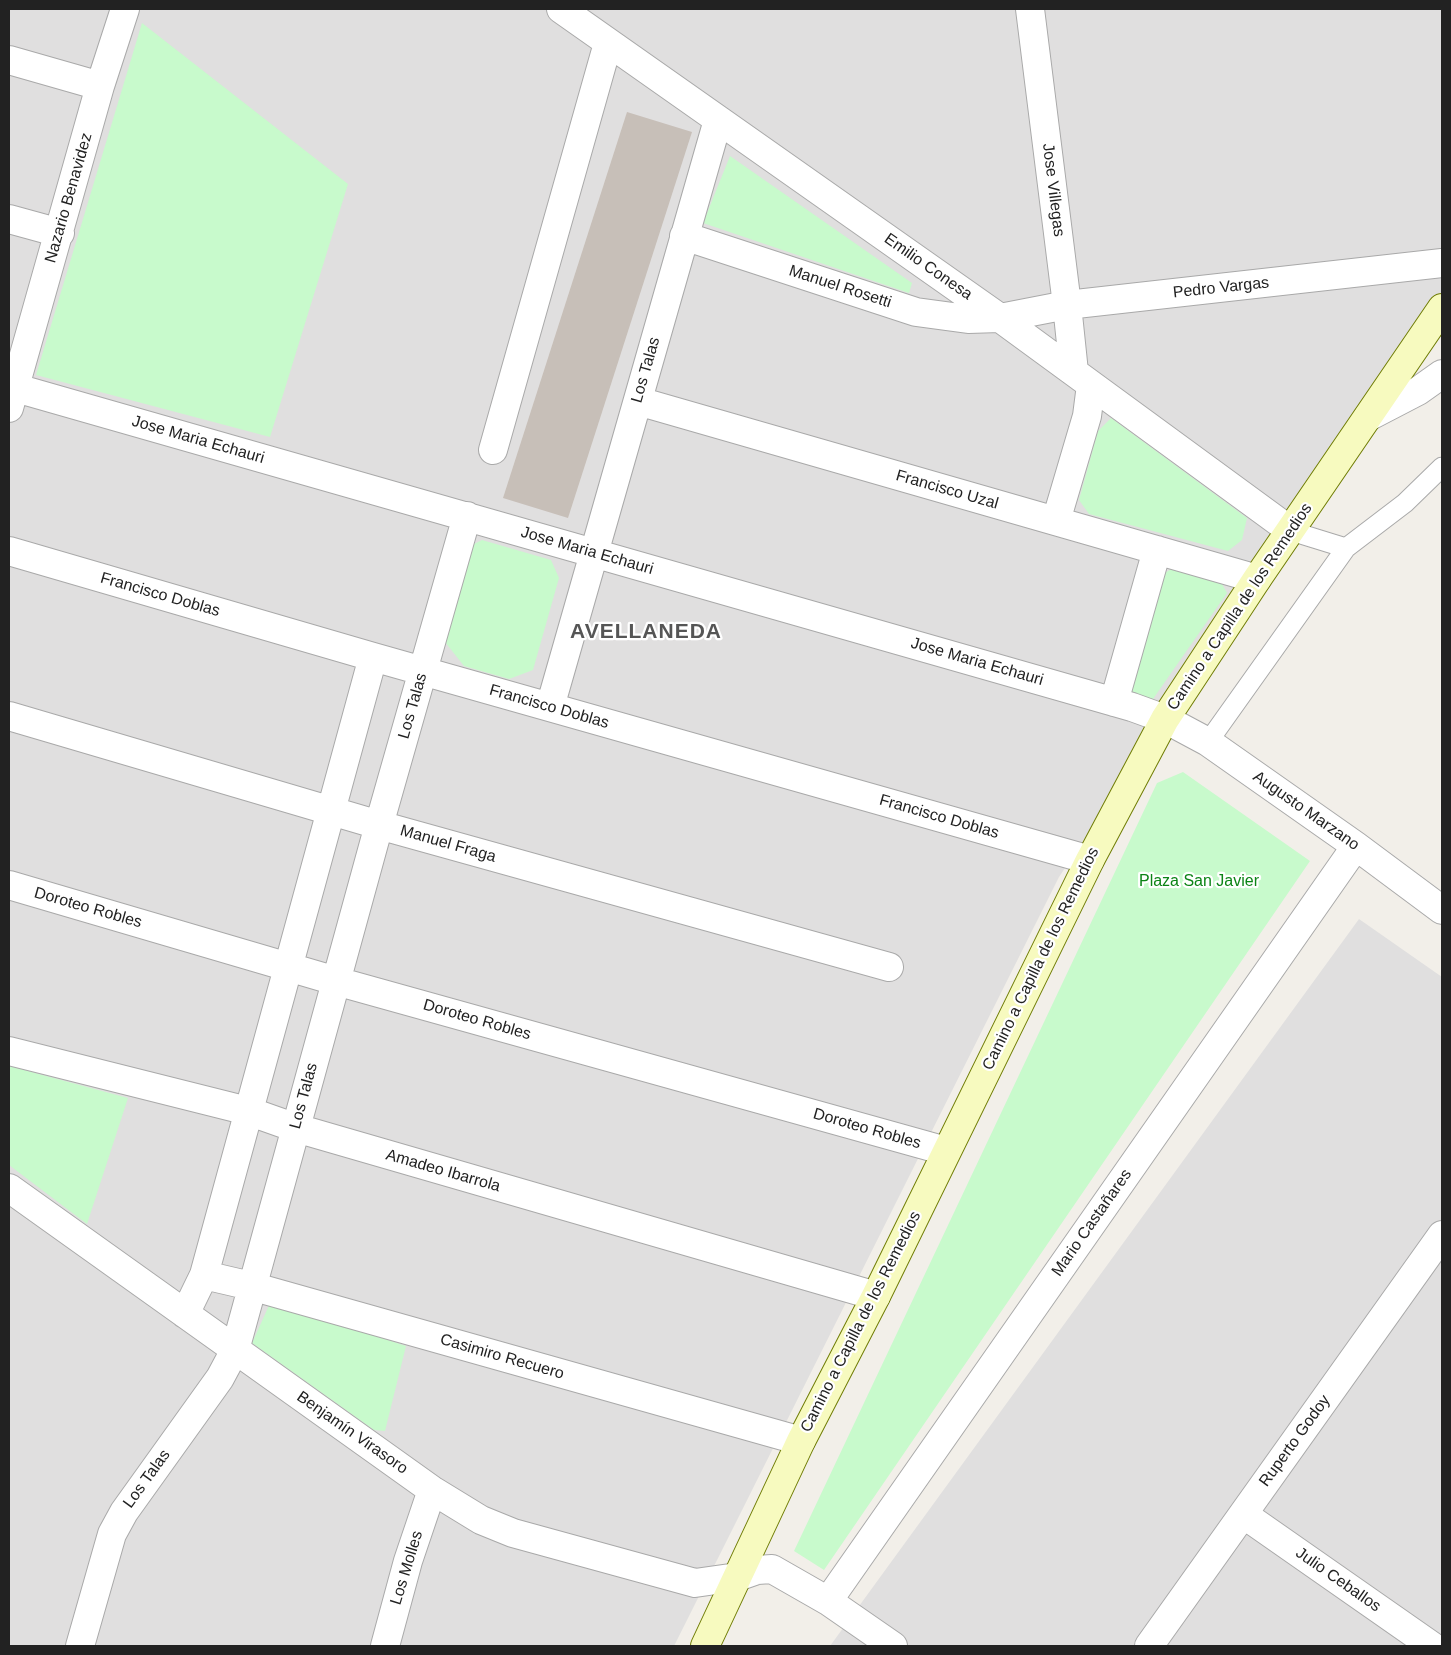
<!DOCTYPE html>
<html>
<head>
<meta charset="utf-8">
<style>
  body { margin:0 }
  #map { position:relative; width:1451px; height:1655px; overflow:hidden; background:#f2efe9; font-family:Arial,sans-serif }
  canvas { display:block }
  .frame { position:absolute; inset:0; border:10px solid #222; pointer-events:none }
</style>
</head>
<body>
<div id="map">
<canvas width="1451" height="1655"></canvas>
<div class="frame"></div>
</div>
<script>
const g = document.querySelector('canvas').getContext('2d');
g.lineJoin = 'round';
function fillPath(path, color) { g.fillStyle = color; g.fill(path, 'evenodd'); }
function stroke(path, color, width, dash) { g.strokeStyle = color; g.lineWidth = width; g.lineCap = dash ? 'butt' : 'round'; g.setLineDash(dash || []); g.stroke(path); }
function write(font, color, halo, rows, align = 'center') {
  g.font = font + ' Arial,sans-serif'; g.lineWidth = 4.5; g.setLineDash([]); g.textBaseline = 'middle'; g.strokeStyle = halo; g.fillStyle = color; for (const [text, x, y, turn = 0] of rows) {
    g.save(); g.translate(x, y); g.rotate((+turn || 0) * Math.PI / 180); g.textAlign = isNaN(turn) ? turn : align; if (halo) g.strokeText(text, 0, 0); g.fillText(text, 0, 0); g.restore();
  }
}
fillPath(new Path2D(`
  M9 9H1442V330L1165 719 1059 877 674 1646H9Z
  M1359 919 1442 977V1646H830Z`), '#e0dfdf');
fillPath(new Path2D(`
  M142 23 348 184 270 437 36 375Z
  M730 156 912 283 909 293 703 223Z
  M1111 418 1247 518 1242 540 1228 551 1089 514 1079 500 1098 431Z
  M482 540 551 560 559 578 533 670 509 679 464 666 445 642 468 547Z
  M1173 568 1222 584 1227 593 1153 699 1131 696 1130 682 1163 574Z
  M1183 772 1310 861 824 1570 794 1551 1157 783Z
  M9 1066 128 1098 87 1224 9 1165Z
  M271 1301 406 1346 385 1431 374 1430 252 1343Z`), '#c8facc');
fillPath(new Path2D(`
  M627 112 692 132 568 518 503 498Z`), '#c7bfb8');
const lane = new Path2D(`
  M1291 531 1346 548 1405 503 1442 467
  M1208 742 1346 548`);
const street = new Path2D(`
  M561 9 1000 318 1291 531
  M1030 9 1067 305 1074 372
  M9 60 100 86
  M9 219 60 233
  M684 236 916 312 968 319 1000 318 1067 305 1442 263
  M9 386 1132 707 1165 719 1208 742 1356 846 1442 910
  M638 401 1257 579
  M9 408 100 86 125 9
  M1368 417 1418 391 1442 374
  M493 450 608 43
  M1056 521 1087 416 1091 385
  M9 551 373 657 1090 860
  M1114 702 1157 550
  M550 707 718 120
  M9 716 379 825 889 967
  M9 885 336 981 946 1151
  M9 1051 248 1111 296 1128 876 1296
  M9 1188 432 1490 481 1520 513 1533 695 1583 737 1577 757 1570 772 1569 828 1601 893 1646
  M204 1275 251 1286 801 1441
  M185 1314 204 1275 373 657
  M1243 1514 1432 1646
  M828 1601 1356 846
  M80 1646 112 1534 124 1512 220 1378 235 1350 379 825 467 516
  M385 1646 408 1561 432 1490
  M1149 1646 1442 1235`);
const secondary = new Path2D(`
  M705 1646 801 1441 876 1296 1090 860 1165 719 1257 579 1442 308`);
stroke(lane, '#a9a9a9', 21);
stroke(street, '#a9a9a9', 30);
stroke(secondary, '#707d05', 30);
stroke(lane, '#fff', 19);
stroke(street, '#fff', 28);
stroke(secondary, '#f7fabf', 28);
write('16px', '#222', '#fff', [
  ["Jose Villegas",1053,190,83],
  ["Nazario Benavidez",69,198,-74],
  ["Emilio Conesa",928,267,35],
  ["Manuel Rosetti",840,287,18],
  ["Pedro Vargas",1221,288,-6],
  ["Los Talas",646,370,-74],
  ["Jose Maria Echauri",198,440,16],
  ["Francisco Uzal",947,490,16],
  ["Jose Maria Echauri",587,551,16],
  ["Francisco Doblas",160,595,16],
  ["Camino a Capilla de los Remedios",1240,607,-56],
  ["Jose Maria Echauri",977,662,16],
  ["Los Talas",413,706,-74],
  ["Francisco Doblas",549,707,16],
  ["Augusto Marzano",1306,811,35],
  ["Francisco Doblas",939,817,16],
  ["Manuel Fraga",448,844,16],
  ["Doroteo Robles",88,908,16],
  ["Camino a Capilla de los Remedios",1041,959,-64],
  ["Doroteo Robles",477,1020,16],
  ["Los Talas",304,1096,-75],
  ["Doroteo Robles",867,1129,16],
  ["Amadeo Ibarrola",443,1171,16],
  ["Mario Castañares",1092,1223,-55],
  ["Camino a Capilla de los Remedios",861,1322,-63],
  ["Casimiro Recuero",502,1357,16],
  ["Benjamín Virasoro",352,1433,35],
  ["Ruperto Godoy",1295,1441,-54],
  ["Los Talas",147,1479,-54],
  ["Los Molles",407,1568,-73],
  ["Julio Ceballos",1338,1580,35]
]);
write('16px', '#0c8416', '#fff', [
  ["Plaza San Javier",1199,882]
]);
g.letterSpacing = '1px';
write('bold 21px', '#555', '#fff', [
  ["AVELLANEDA",646,632]
]);
g.letterSpacing = '0px';
</script>
</body>
</html>
